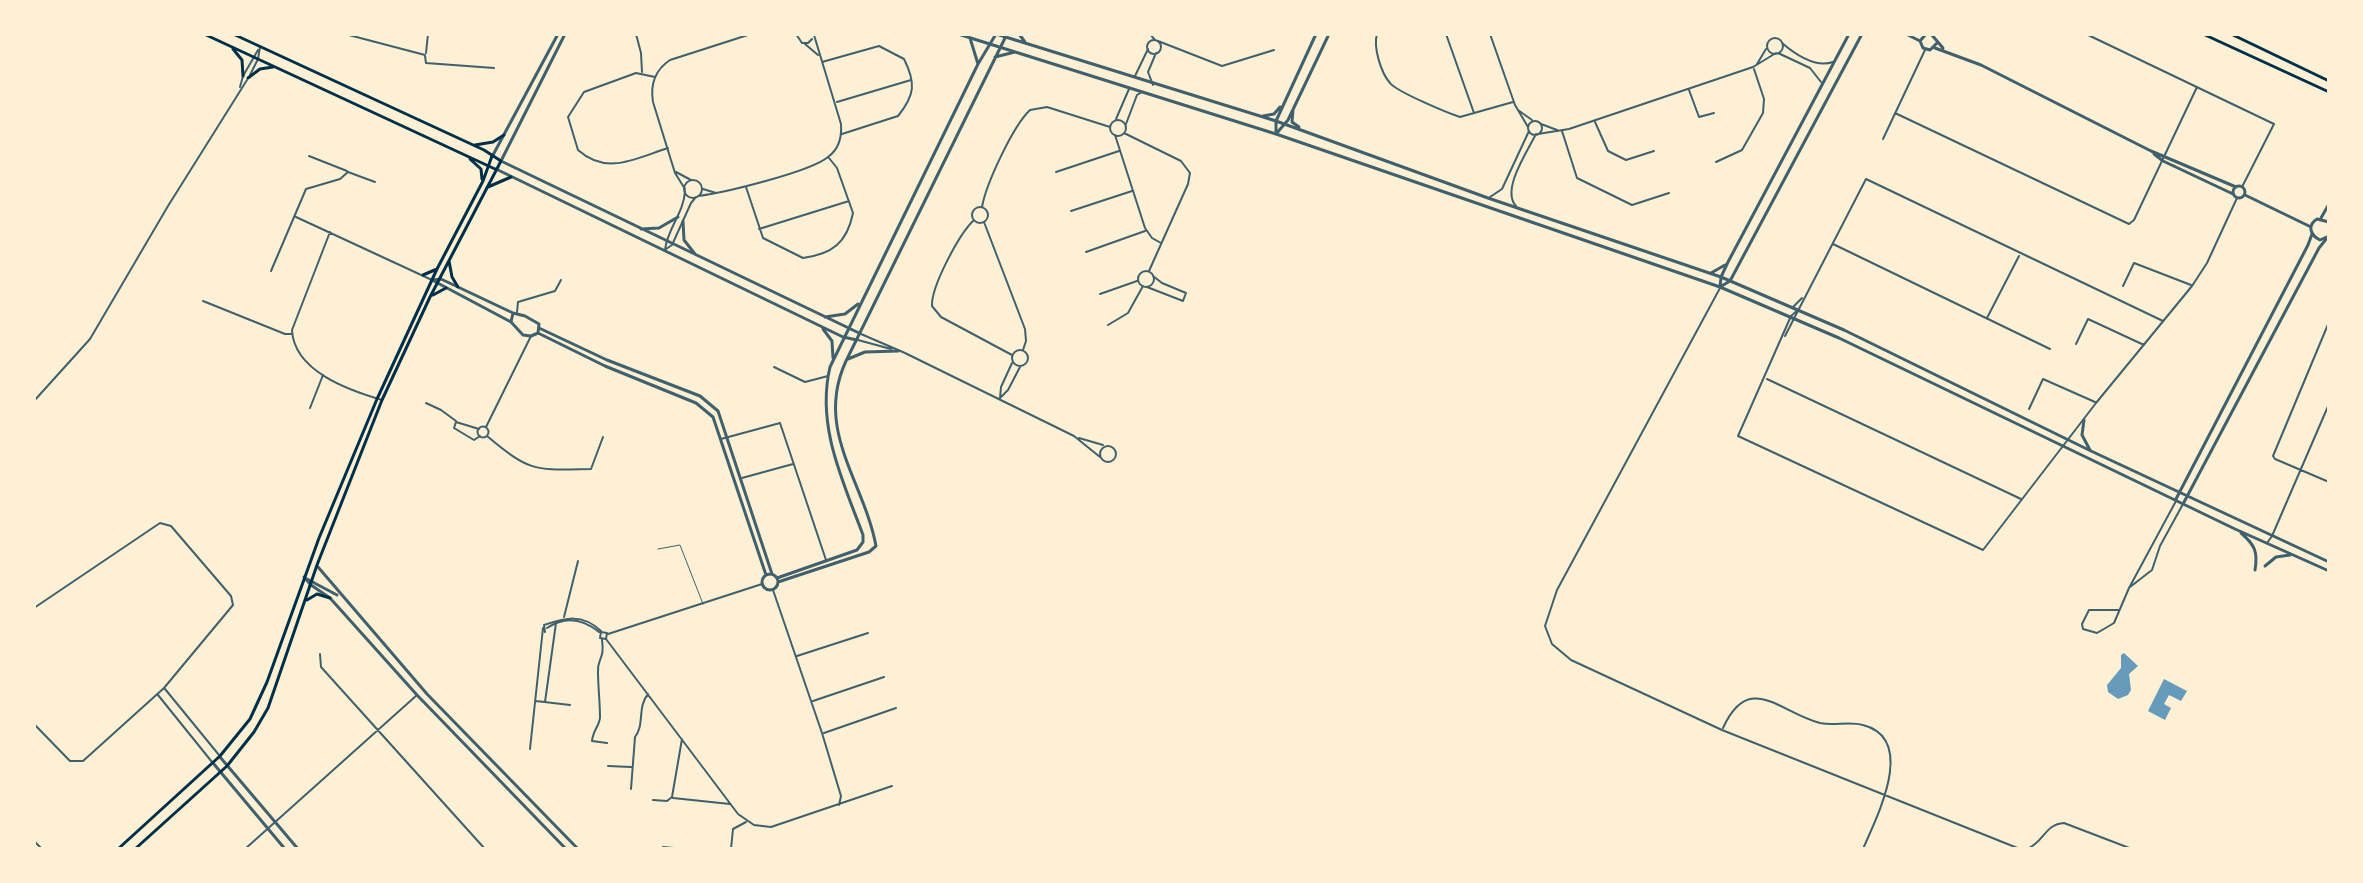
<!DOCTYPE html>
<html>
<head>
<meta charset="utf-8">
<style>
  body { margin:0 }
  #map { position:relative; width:2363px; height:883px; overflow:hidden; background:#fdf0d5; font-family:"Golos Text",sans-serif }
  canvas { display:block }
  .frame { position:absolute; inset:0; border:36px solid #fdf0d5; pointer-events:none }
</style>
</head>
<body>
<div id="map">
<canvas width="2363" height="883"></canvas>
<div class="frame"></div>
</div>
<script>
const g = document.querySelector('canvas').getContext('2d');
g.lineJoin = 'round';
function fillPath(path, color) { g.fillStyle = color; g.fill(path, 'evenodd'); }
function stroke(path, color, width, dash) { g.strokeStyle = color; g.lineWidth = width; g.lineCap = dash ? 'butt' : 'round'; g.setLineDash(dash || []); g.stroke(path); }
fillPath(new Path2D(`
  M2124 653 2138 666 2129 674 2131 690 2128 695 2118 699 2108 692 2107 685 2121 668V655Z
  M2164 679 2187 691 2181 701 2169 695 2164 704 2171 708 2165 720 2148 711Z`), '#669bbc');
stroke(new Path2D(`
  M658 549 680 545 703 604`), '#3f606c', 1);
stroke(new Path2D(`
  M345 34 425 55
  M636 34 641 53 642 72
  M796 34 802 43H808L812 39
  M1150 34 1155 40
  M1377 34C1373 47 1381 73 1390 83 1397 92 1448 113 1460 117L1513 102
  M1446 34 1474 113
  M1490 34 1515 105 1528 127
  M2086 34 2274 124 2242 187
  M2325 34 2329 36
  M1767 46a8 8 0 1 1 16 0a8 8 0 1 1-16 0Z
  M1147 47a7 7 0 1 1 14 0a7 7 0 1 1-14 0Z
  M1158 41 1222 66 1274 50
  M1782 43C1796 55 1815 68 1833 62
  M805 44 818 55
  M426 53 428 34
  M1778 53 1810 68 1821 82
  M425 56 426 63 494 68
  M822 62 879 46 904 59C916 83 915 95 898 116L842 134
  M1757 64 1766 49
  M250 75 258 59 260 47
  M1135 76 1148 49
  M655 77 636 73 584 92 568 117 578 150C607 176 636 158 668 148
  M1153 85 1148 72 1156 53
  M240 87 243 76 258 50
  M1689 90 1699 117 1714 113
  M837 102 911 80
  M1518 110 1532 120
  M1895 113 2129 224 2134 220 2197 87
  M1116 119 1129 89
  M1110 128a8 8 0 1 1 16 0a8 8 0 1 1-16 0Z
  M1528 128a7 7 0 1 1 14 0a7 7 0 1 1-14 0Z
  M1595 122 1608 151 1626 160 1654 151
  M1126 124 1137 95 1142 92
  M1541 124 1557 130
  M1562 131 1577 178 1632 205 1669 193
  M1124 133 1181 161 1190 173 1188 184 1149 271
  M1538 134 1569 129 1753 67 1776 53
  M1115 135 1145 228 1152 238 1161 243
  M1883 139 1925 50
  M309 156 347 171
  M1716 162 1742 150 1763 113 1764 99 1754 69
  M676 172 691 180
  M1056 172 1119 151
  M684 189a9 9 0 1 1 18 0a9 9 0 1 1-18 0Z
  M746 187 763 238 803 258C832 254 847 243 853 213L837 168 829 158
  M685 189 675 173 653 102C650 84 655 70 670 60L751 34
  M703 189 716 193
  M698 196C723 193 810 172 828 157 839 149 842 137 841 124L814 35
  M1490 197 1502 189 1529 131
  M1516 206C1501 190 1527 152 1536 134
  M972 215a8 8 0 1 1 16 0a8 8 0 1 1-16 0Z
  M982 207C986 184 1013 126 1030 110L1047 107 1110 127
  M1071 211 1132 191
  M296 217 432 280
  M974 220C959 234 931 287 932 306L941 317 1012 355
  M984 222 1025 329 1026 341 1023 350
  M759 229 849 201
  M330 232 292 330C294 371 348 390 382 400
  M1833 244 2050 349
  M666 249 672 245 691 203 696 197
  M665 250C667 229 684 213 685 191
  M1086 252 1145 231
  M1138 279a8 8 0 1 1 16 0a8 8 0 1 1-16 0Z
  M271 271 306 189 340 179 348 172 375 182
  M2123 286 2134 263 2191 285
  M1147 287 1183 301 1186 293 1162 283 1153 276
  M1720 288 1557 590 1545 626 1552 644 1571 660 1722 730 2020 849
  M1100 294 1137 281
  M203 301 285 334H291
  M1793 307 1802 298
  M1798 310 1791 316 1738 436 1983 550 2096 403 2192 286 2207 263 2237 198
  M517 312 518 302 555 291 561 280
  M1987 318 2019 256
  M2329 322 2273 456 2275 459 2329 482
  M1108 325 1128 313 1143 286
  M861 334 905 353 1074 436 1100 457
  M1785 336 1866 179 2163 321
  M858 340 891 349
  M2076 344 2088 319 2144 345
  M1012 358a8 8 0 1 1 16 0a8 8 0 1 1-16 0Z
  M774 367 805 382 828 376
  M1767 379 2021 499
  M1000 398 1008 390 1020 367
  M1000 398 1001 387 1012 363
  M34 401 90 339 168 206 247 80
  M426 403 441 410 456 421
  M310 408 323 375
  M2029 409 2043 379 2095 402
  M477.5 432a5.5 5.5 0 1 1 11 0a5.5 5.5 0 1 1-11 0Z
  M486 427 531 336
  M479 429 456 422 454 428 474 440 480 436
  M487 436C531 473 535 470 591 469L603 437
  M1079 438 1103 445
  M721 439 780 423 826 560
  M1100 454a8 8 0 1 1 16 0a8 8 0 1 1-16 0Z
  M742 478 793 464
  M2267 543 2272 536 2329 404
  M2130 587 2152 570 2160 546 2183 504
  M773 590 822 733 841 796 839 805
  M34 608 160 523 171 526 231 596 233 605 164 688 83 761H70L34 724
  M2119 610H2089L2082 624 2083 629 2097 633 2114 623 2129 588 2176 501
  M564 617 578 561
  M547 628C565 616 583 619 599 632
  M545 632 544 625C566 618 582 613 601 631
  M608 634 762 584
  M606 639 607 633 601 632 600 638 606 639 738 814 754 825 771 827 892 786
  M602 640C605 660 597 658 598 672 598 686 600 702 600 717 600 725 593 730 592 741L607 743
  M320 654 321 667 485 849
  M797 656 868 633
  M165 689 219 755
  M158 695 212 762
  M536 701 570 705
  M813 701 884 677
  M545 702 556 623
  M1723 728C1749 671 1779 712 1820 723 1834 726 1849 721 1863 725 1918 739 1876 818 1863 849
  M824 733 896 708
  M530 749 543 628
  M608 766 631 767
  M631 789 635 737C645 724 637 707 648 694
  M673 798 730 804
  M653 800 667 801 672 797 682 739
  M34 841 42 849
  M663 847 685 849
  M245 849 417 695
  M731 849 733 829 746 822
  M2027 849C2044 842 2045 824 2064 823L2132 849`), '#3f606c', 2);
stroke(new Path2D(`
  M565 34 501 161 859 333
  M958 34 1276 134 1720 287 1839 338 2235 529 2329 571
  M996 34 1276 121 1488 198 1721 277 1844 330 2091 451 2329 562
  M1019 34 1025 42
  M1906 34 1920 41
  M1926 34 1920 41 1923 48 1930 50 1937 43
  M1931 34 1943 48
  M970 38 978 64
  M1935 48 1981 65 2151 151 2236 187
  M995 57 1015 52
  M1293 110 1292 122 1299 127
  M1263 116 1274 114 1280 107
  M1276 134 1288 120 1329 34
  M1276 134V121L1316 34
  M2154 154 2163 161 2233 194
  M493 155 558 34
  M496 169 843 337 857 340
  M2233 192a6 6 0 1 1 12 0a6 6 0 1 1-12 0Z
  M2245 195 2311 227
  M2321 218 2329 204
  M683 221 684 240 695 254
  M2329 222 2317 219C2307 225 2310 235 2320 240L2329 236
  M641 229 659 228 678 217
  M1711 273 1725 265
  M432 280 511 322
  M433 280 441 279 513 313
  M1720 287 1730 281 1862 34
  M1720 287 1721 277 1728 262 1849 34
  M513 313 525 316 539 324 538 333 531 336 523 335 511 322Z
  M825 317 845 314 858 304
  M539 328 607 360 700 396 718 411 772 574
  M823 329 832 341 833 358
  M538 333 605 366 696 403 713 417 766 575
  M848 359 865 352 898 351
  M2084 420 2082 435 2090 450
  M2176 499 2308 245 2312 234
  M2183 504 2319 248 2327 238
  M2241 533C2255 545 2258 552 2255 570
  M2265 566 2276 557 2290 555
  M318 567 427 694 578 849
  M762 582a8 8 0 1 1 16 0a8 8 0 1 1-16 0Z
  M304 577 311 585 330 598 417 695 566 849
  M305 578 337 595
  M777 578 857 550 863 542V535C843 481 816 426 830 367L978 64 996 34
  M778 582 869 552 876 546C864 481 814 430 846 361L1007 34
  M220 757 298 849
  M213 763 285 849`), '#3f606c', 3);
stroke(new Path2D(`
  M204 34 495 169
  M2203 34 2329 92
  M2231 34 2329 81
  M233 49 242 60 243 76
  M248 78 260 69 273 67
  M475 145 493 142 504 135
  M470 159 481 169 482 179
  M488 187 511 177
  M449 261 452 277 458 287
  M423 275 437 269
  M433 295 446 288
  M307 600 317 594 330 598
  M118 849 220 756 250 719 267 682 319 538 377 399 437 269 483 181 492 156
  M135 849 227 766 254 732 268 708 317 565 382 400 430 297 501 161 484 150 233 34`), '#003049', 3);
</script>
</body>
</html>
